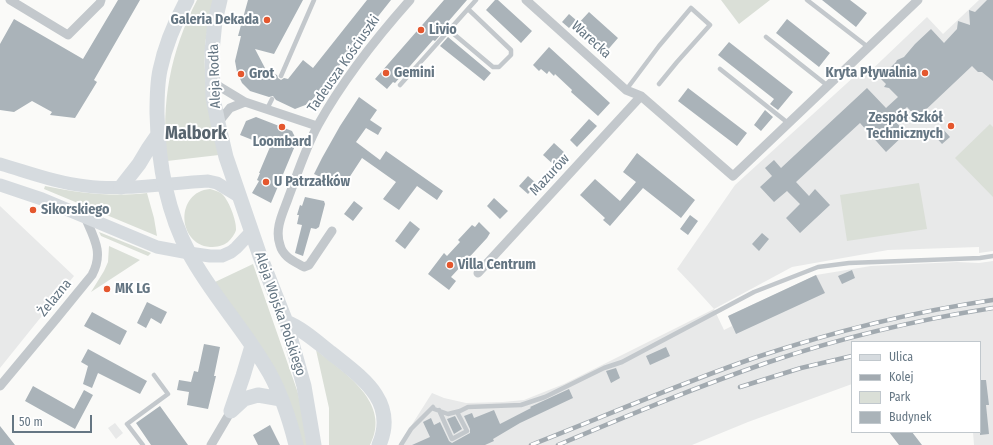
<!DOCTYPE html>
<html>
<head>
<meta charset="utf-8">
<style>
  body { margin:0 }
  #map { position:relative; width:993px; height:445px; overflow:hidden; background:#fafaf8; font-family:"Fira Sans Condensed",sans-serif }
  canvas { display:block }
  .legend { position:absolute; left:851px; top:341px; width:130px; height:92px; box-sizing:border-box; background:#fff; border:1px solid #c1c8cd; margin:0; padding:5px 7px; list-style:none; font-size:12px; color:#657683 }
  .legend li { display:flex; align-items:center; gap:8px; height:20px }
  .legend b { width:20px; border:1px solid #c1c8cd }
  .scale { position:absolute; left:12px; top:415px; width:80px; height:18px; box-sizing:border-box; border:2px solid #657683; border-top:0; padding-left:5px; font-size:12px; line-height:14px; white-space:nowrap; color:#657683; -webkit-text-stroke:3px #fff; paint-order:stroke }
</style>
</head>
<body>
<div id="map">
<canvas width="993" height="445"></canvas>
<ul class="legend">
<li><b style="height:5px;background:#d6dbdf"></b>Ulica</li>
<li><b style="height:5px;background:#a2aab0"></b>Kolej</li>
<li><b style="height:11px;background:#dadfd7"></b>Park</li>
<li><b style="height:11px;background:#aab3b9"></b>Budynek</li>
</ul>
<div class="scale">50 m</div>
</div>
<script>
const g = document.querySelector('canvas').getContext('2d');
g.lineJoin = 'round';
function fillPath(path, color) { g.fillStyle = color; g.fill(path, 'evenodd'); }
function stroke(path, color, width, dash) { g.strokeStyle = color; g.lineWidth = width; g.lineCap = dash ? 'butt' : 'round'; g.setLineDash(dash || []); g.stroke(path); }
function write(font, color, halo, rows, align = 'center') {
  g.font = font + ' "Fira Sans Condensed",sans-serif'; g.lineWidth = 4; g.setLineDash([]); g.textBaseline = 'middle'; g.strokeStyle = halo; g.fillStyle = color; for (const [text, x, y, turn = 0] of rows) {
    g.save(); g.translate(x, y); g.rotate((+turn || 0) * Math.PI / 180); g.textAlign = isNaN(turn) ? turn : align; if (halo) g.strokeText(text, 0, 0); g.fillText(text, 0, 0); g.restore();
  }
}
fillPath(new Path2D(`
  M979 0H993V251L979 253V247L888 250 792 267 714 309 724 330 732 326 728 316 816 275 871 266 957 262 979 263 993 261V445H974L973 432H980V342H852V384L748 422 692 445H399L432 393 444 398 466 403 503 402 524 400 564 384 714 309 694 287 677 269 735 185 857 74 862 79 927 17 943 34Z
  M0 206 74 276 0 368Z
  M115 423 123 433 116 439 108 428Z`), '#e8e9e9');
fillPath(new Path2D(`
  M197 0H213C211 16 206 32 205 48 203 85 211 119 219 155L167 161C161 103 170 52 197 0Z
  M721 0H770L739 24Z
  M990 124 993 127V197L955 158Z
  M919 183 927 229 847 241 840 195Z
  M45 186C78 193 112 197 147 193L154 218 157 236 44 189Z
  M210 189C213 190 218 191 221 193 228 198 237 221 236 230 235 234 231 239 228 242 223 246 217 247 210 247 177 244 175 192 210 189Z
  M99 232 151 253 148 256 101 236Z
  M109 246 140 260 91 292 104 271 108 262Z
  M253 264 298 393 308 445H303L215 282Z
  M316 350C345 373 392 403 370 445H329V408Z`), '#dadfd7');
fillPath(new Path2D(`
  M118 0H140L94 80 97 82 75 118 50 115 52 112 32 101 14 112 0 110V44L14 19 83 59Z
  M248 0H303L274 54 255 49 266 70 277 75 278 78 281 80 284 78 288 79 303 60 313 68 367 0H391L312 100 308 104 295 109 276 100 273 96 269 97 250 91 242 83 237 72 235 61 241 36H238Z
  M444 0H467L440 31 442 33 435 41 433 40 395 83 393 82 387 89 375 79Z
  M495 0H498L532 31 521 43 486 10Z
  M822 0H850L867 13 856 27Z
  M987 0H993V81L982 72H978L972 66 917 118 907 107 894 120 906 133 886 152 860 123 796 182 809 196 815 189 830 205 800 233 786 218 800 204 787 191 774 202 760 187 772 176 765 168 774 160 781 168 867 88 886 108 898 97 889 88 884 87 886 84 881 79 882 76 896 62 897 60 904 57 915 44 931 29 944 43 957 29 958 21 970 25 969 10 975 12Z
  M589 12 618 38 605 53 576 26Z
  M569 14 576 20 569 28 562 22Z
  M787 19 830 53 819 67 776 33Z
  M448 37 491 73 484 81 440 46Z
  M729 42 793 92 778 110 770 104 774 99 718 55Z
  M549 47 610 103 598 116 571 92 572 90 555 74 554 76 549 71 547 74 541 69 539 71 533 65Z
  M688 88 747 133 737 146 678 101Z
  M359 97 377 110 370 120 382 128 378 135 366 128 356 142 380 160 386 151 443 191 437 200 417 186 399 210 383 199 396 182 362 158 345 184 335 178 333 183 314 174 322 158 340 126Z
  M765 110 773 117 761 131 754 125Z
  M256 117 292 131 297 141 271 203 252 193 259 181 257 180 260 173H259L270 147 240 135 246 121Z
  M589 119 597 126 577 147 570 140Z
  M942 128 950 137 942 144 934 135Z
  M554 143 565 153 554 165 543 155Z
  M637 153 695 200 681 218 643 188 610 226 603 220 605 218 580 195 595 179 620 201 636 182 623 172Z
  M528 176 537 184 528 194 519 186Z
  M305 197 324 201 325 204 319 227 316 229 311 228 303 256 295 253 302 225 297 224 299 215H297L300 205 302 206Z
  M494 198 508 211 500 219 487 206Z
  M354 201 363 208 353 221 344 214Z
  M690 215 698 221 688 235 680 229Z
  M410 221 420 229 405 249 395 241Z
  M479 222 490 233 487 238 451 277 456 281 449 290 428 274 444 253 447 256 460 242 458 240 472 225 475 227Z
  M762 233 769 239 759 251 752 244Z
  M852 270 855 278 842 284 838 276Z
  M816 275 825 293 736 334 728 316Z
  M147 302 167 312 161 324 151 318 146 328 137 323Z
  M92 312 127 331 120 345 84 326Z
  M204 344 220 347 214 376H216L208 409 187 405 189 392 177 390 179 380 191 382 194 371 198 372Z
  M666 347 670 356 650 365 646 356Z
  M88 349 147 381 140 394 98 373 92 388 83 384 88 366 81 362Z
  M616 368 620 378 611 383 606 371Z
  M980 380H986L989 405H986L989 434 980 435Z
  M33 386 74 409 84 390 93 395 75 429 25 401Z
  M569 389 573 398 520 423 493 439 494 441 485 445H412L430 437 423 422 431 418 434 425 440 422 449 441 452 443 470 433V429L464 416 472 413 474 418 494 410 500 424 531 408 530 407Z
  M160 406 188 445H151L136 423Z
  M455 416 462 429 454 434 447 419Z
  M270 425 280 445H258L253 435Z
  M0 426 15 445H0Z
  M889 432H912L922 445H899Z`), '#aab3b9');
stroke(new Path2D(`
  M807 0 868 47
  M449 30 493 67H499L511 55V50L468 9
  M766 37 828 86
  M720 69 788 123
  M281 76 314 0
  M400 85 476 0
  M626 90 659 46 691 8 710 25 677 62 659 84
  M267 109 272 99
  M439 410 452 439 467 431 457 412
  M143 445 127 424 168 394 154 375
  M401 445 411 429 433 407 434 409 448 414 460 411 468 407 521 405 545 397 604 368 622 362 754 292 818 267 849 263 980 258 993 256`), '#c3c8cc', 4.5);
stroke(new Path2D(`
  M10 0 68 35 100 3 101 0
  M526 0 626 90 641 96 733 176 918 0
  M212 82 245 102 317 126
  M218 123 230 108 245 102
  M332 231 309 265 304 267C294 261 283 257 280 245 274 228 284 211 289 196 298 172 306 147 318 125 342 82 377 37 410 0
  M478 273 641 96
  M0 386 56 319 92 275C104 253 94 238 85 217
  M211 445 231 411`), '#c3c8cc', 9);
stroke(new Path2D(`
  M0 164C28 172 57 183 86 186 124 191 169 183 208 181L217 183 240 197
  M0 185 42 199 157 247 189 253 210 256H222L231 252 236 248 252 231`), '#d6dbdf', 13);
stroke(new Path2D(`
  M187 0C175 22 165 46 160 70 157 84 157 99 157 113 158 161 166 210 189 253 212 296 247 332 270 374 282 396 290 421 296 445
  M220 0 215 21 212 51 213 98 218 123 226 157 260 256 286 322 304 386 314 445
  M121 187 139 164 148 149 157 136
  M286 322C303 329 317 342 331 353 361 377 398 401 379 445
  M231 411 243 376 252 346
  M231 411 244 399 258 395 281 399`), '#d6dbdf', 15);
const rail = new Path2D(`
  M740 387 801 368 852 356
  M531 445C605 416 679 384 754 358 832 332 912 312 993 300
  M558 445C627 416 696 387 766 363 840 338 916 320 993 308`);
stroke(rail, '#a2aab0', 4.5);
stroke(rail, '#fff', 3, [9]);
for (const [x, y, r, color] of [
  [267,20,4,"#e4572e"],
  [421,30,4,"#e4572e"],
  [386,73,4,"#e4572e"],
  [925,73,4,"#e4572e"],
  [241,74,4,"#e4572e"],
  [951,126,4,"#e4572e"],
  [282,127,4,"#e4572e"],
  [266,182,4,"#e4572e"],
  [33,210,4,"#e4572e"],
  [450,265,4,"#e4572e"],
  [107,289,4,"#e4572e"]
]) { const dot = new Path2D(); dot.arc(x, y, r, 0, 2 * Math.PI); g.fillStyle = color; g.fill(dot); stroke(dot, '#fff', 1.5); }
write('bold 14px', '#657683', '#fff', [
  ["Galeria Dekada",259,20,"right"],
  ["Livio",429,30],
  ["Gemini",394,73],
  ["Kryta Pływalnia",917,73,"right"],
  ["Grot",249,74],
  ["Zespół Szkół",943,118,"right"],
  ["Technicznych",943,134,"right"],
  ["Loombard",282,142,"center"],
  ["U Patrzałków",274,182],
  ["Sikorskiego",41,210],
  ["Villa Centrum",458,265],
  ["MK LG",115,289]
], 'left');
write('14px', '#657683', '#fff', [
  ["Warecka",591,40,42],
  ["Tadeusza Kościuszki",344,64,-55],
  ["Aleja Rodła",215,76,-92],
  ["Mazurów",550,175,-47],
  ["Żelazna",55,298,-51],
  ["Aleja Wojska Polskiego",280,314,71]
]);
write('bold 18px', '#57646e', '#fff', [
  ["Malbork",196,134]
]);
</script>
</body>
</html>
